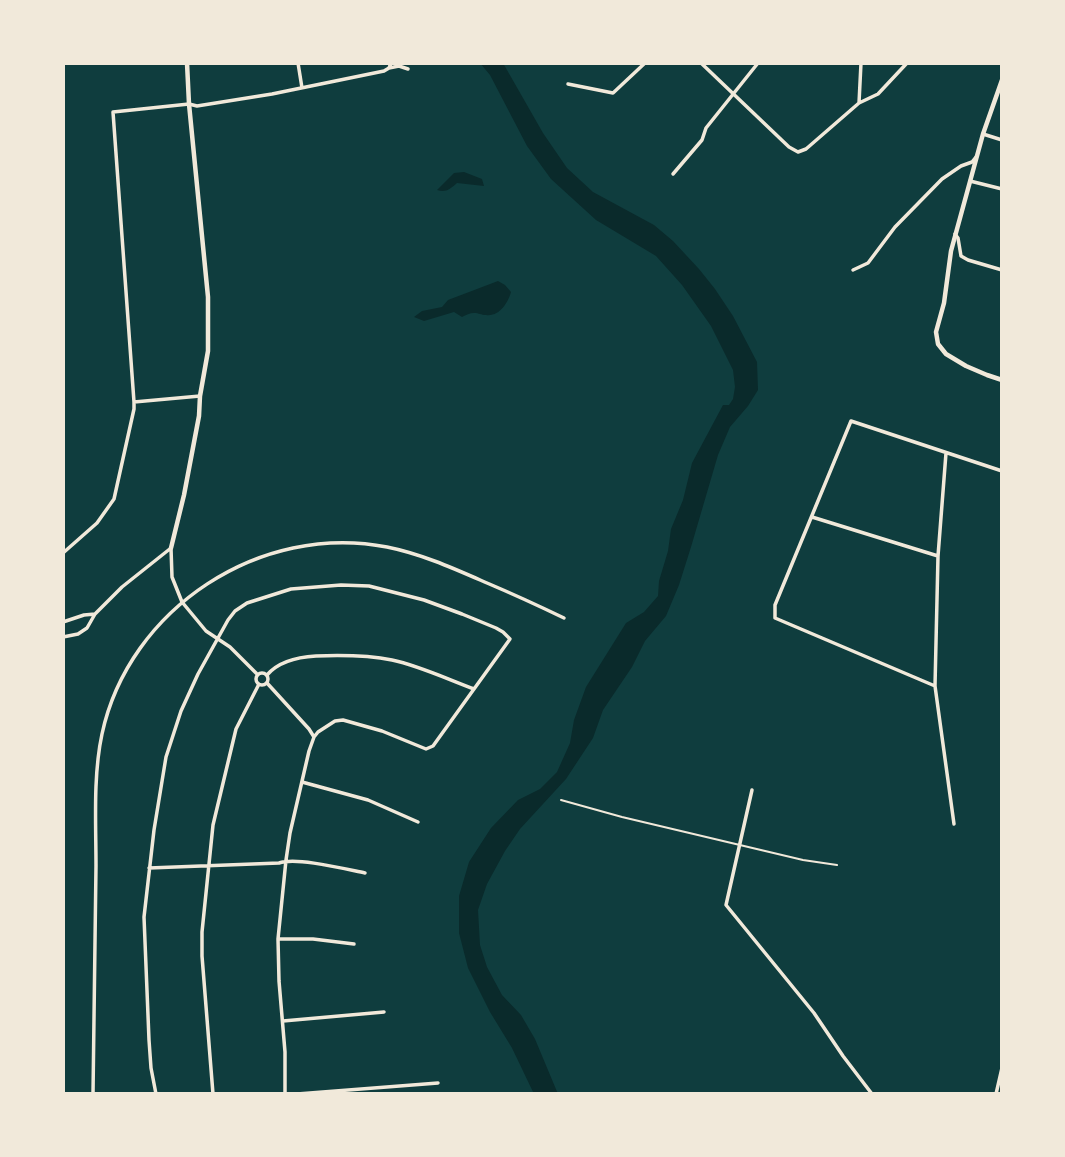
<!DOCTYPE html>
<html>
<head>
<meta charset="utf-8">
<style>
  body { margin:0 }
  #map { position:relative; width:1065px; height:1157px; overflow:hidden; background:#0f3d3e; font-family:"Alegreya Sans",sans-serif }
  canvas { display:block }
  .frame { position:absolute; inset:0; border:65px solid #f1e9da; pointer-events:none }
</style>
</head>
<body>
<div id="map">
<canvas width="1065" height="1157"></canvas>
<div class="frame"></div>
</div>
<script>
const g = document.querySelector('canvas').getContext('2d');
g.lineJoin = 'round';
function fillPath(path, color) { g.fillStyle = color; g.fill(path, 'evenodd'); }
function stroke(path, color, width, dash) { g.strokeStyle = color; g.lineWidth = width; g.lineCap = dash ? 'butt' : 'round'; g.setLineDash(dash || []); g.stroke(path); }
fillPath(new Path2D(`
  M480 63H503L543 133 567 168 593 192 654 225 673 241 699 269 715 289 733 316 757 362 758 390 748 406 730 427 718 455 691 547 679 585 666 616 645 641 632 667 603 710 593 738 566 779 520 829 505 851 487 884 478 910 480 945 487 967 502 995 521 1015 535 1039 558 1094H534L512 1048 490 1012 468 968 459 933V896L469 862 491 828 518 800 540 789 557 772 570 743 574 720 586 687 626 623 644 612 658 596 659 581 668 551 671 529 683 500 692 463 723 405H729L733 399 735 387 733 370 711 326 682 285 656 256 596 220 551 179 527 146 490 75Z
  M464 172 482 179 484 186 457 183C450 189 446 193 437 190L454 173Z
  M498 281 505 285 511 292C508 303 499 317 486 315 481 315 479 313 474 313 470 313 466 315 462 317L454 312 424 321 414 317 422 311 442 307 448 300Z`), '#0a2a2b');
stroke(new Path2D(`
  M561 800 622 817 803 860 837 865`), '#f1e9da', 2);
stroke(new Path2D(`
  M298 63 302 88
  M701 63 789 147 798 152 806 149 859 103
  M861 63 859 103 878 94 907 63
  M389 68 399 66 408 69
  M568 84 613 93 645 63
  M983 134 1002 140
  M673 174 702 140 706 128 758 63
  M970 181 1002 189
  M955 234 958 238 961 256 968 260 1002 270
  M853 270 868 263 895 227 942 179 961 166 972 162 976 157
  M134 402 113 112 189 104 197 106 272 94 384 71 389 68 391 63
  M946 453 938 556 935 686 954 824
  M812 517 938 556
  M171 548 172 577 182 602 206 631 230 647 257 674
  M63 553 97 523 114 499 134 409V402L200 396
  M63 622 84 615 95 614
  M63 637 78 634 87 628 95 614 122 587 171 548
  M256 679a6 6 0 1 1 12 0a6 6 0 1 1-12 0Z
  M267 675C279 661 298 657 316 656 342 655 367 655 392 660 420 666 447 679 474 689
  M267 683 309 729 314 737
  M935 686 775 618V605L851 421 1002 471
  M302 782 368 800 418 822
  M752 790 726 905 814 1013 843 1056 872 1094
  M149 868 279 863C297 857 345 869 365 873
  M278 939H313L354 944
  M283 1021 384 1012
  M93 1094C94 1018 95 942 96 866 96 823 93 776 102 734 129 608 261 522 387 547 422 554 455 569 487 583 513 594 539 606 564 618
  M156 1094 151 1068 149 1040 144 917 154 830 166 757 181 711 198 674 228 620 235 611 247 603 291 589 341 585 369 586 424 600 462 614 496 628 503 632 510 639 433 746 426 749 382 731 343 720 335 721 318 732 314 737 309 751 290 833 286 860 278 939 279 981 285 1052V1094
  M213 1094 202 956V932L213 825 236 729 259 684
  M297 1094 438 1083
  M996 1094 1002 1068`), '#f1e9da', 3.5);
stroke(new Path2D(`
  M1002 80 983 134 951 251 944 303 936 332 938 344 946 354 966 366 987 375 1002 380
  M171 548 184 495 199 416 200 396 208 351V297L189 104 187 63`), '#f1e9da', 4.5);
</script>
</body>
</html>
